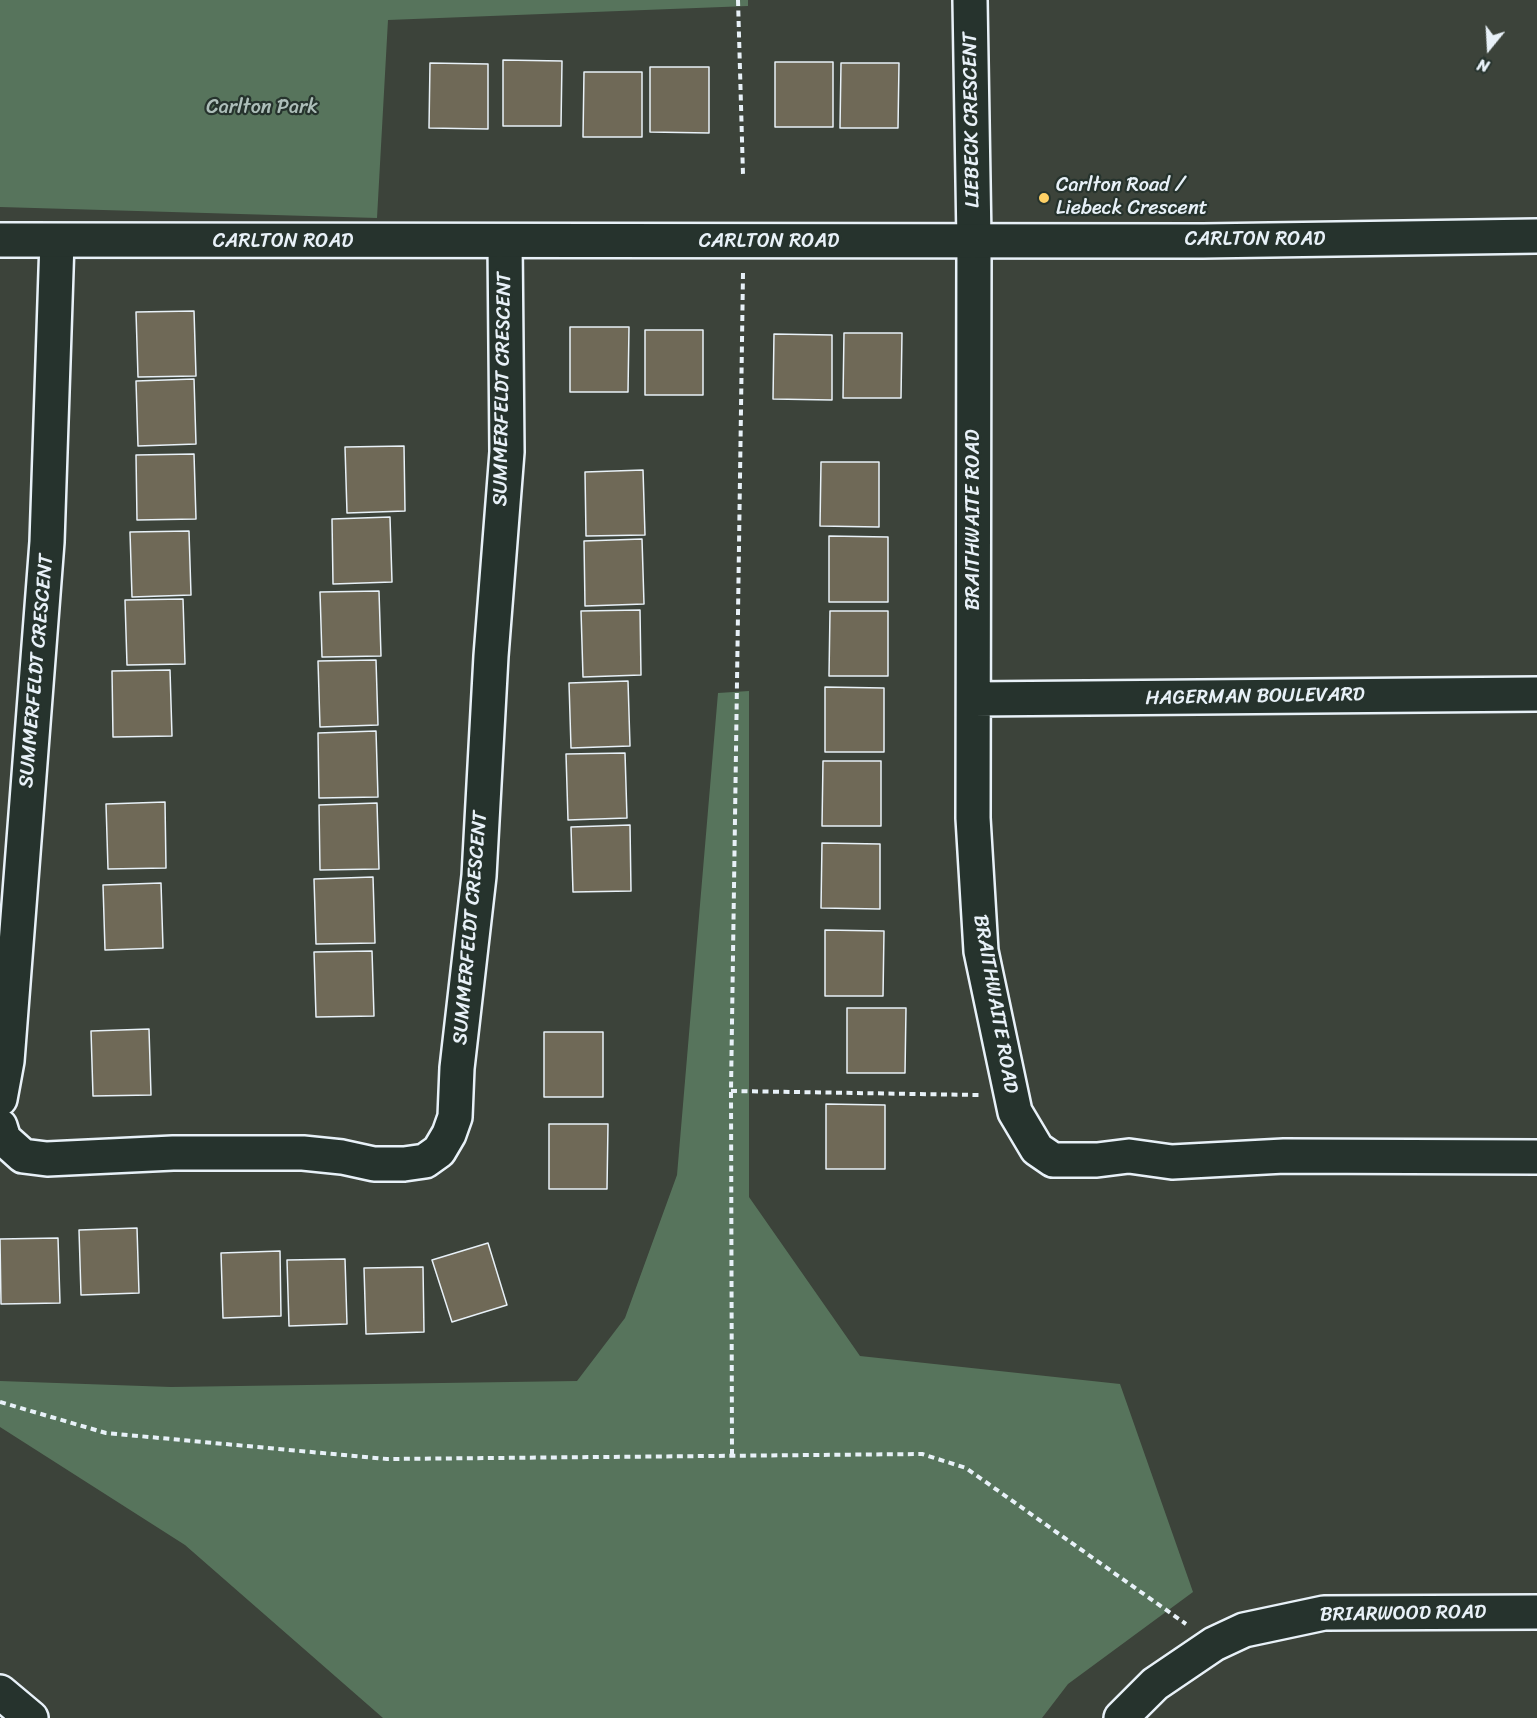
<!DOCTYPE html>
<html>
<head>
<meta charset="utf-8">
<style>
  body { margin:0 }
  #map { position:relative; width:1537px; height:1718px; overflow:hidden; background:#3c433a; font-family:Sriracha,sans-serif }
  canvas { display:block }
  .north { position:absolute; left:1459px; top:18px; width:60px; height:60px; -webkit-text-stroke:4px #26332d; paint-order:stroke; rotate:198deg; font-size:16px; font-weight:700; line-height:24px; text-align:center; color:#e8f1f8 }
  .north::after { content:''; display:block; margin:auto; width:21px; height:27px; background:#e8f1f8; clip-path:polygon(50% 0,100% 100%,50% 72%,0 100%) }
</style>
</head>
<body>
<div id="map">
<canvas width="1537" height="1718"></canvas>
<div class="north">N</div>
</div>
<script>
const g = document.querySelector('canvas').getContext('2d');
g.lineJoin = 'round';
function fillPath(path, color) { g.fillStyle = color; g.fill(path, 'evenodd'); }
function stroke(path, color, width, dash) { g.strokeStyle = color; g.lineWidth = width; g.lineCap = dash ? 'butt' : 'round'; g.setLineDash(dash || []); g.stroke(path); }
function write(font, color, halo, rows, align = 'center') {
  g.font = font + ' Sriracha,sans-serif'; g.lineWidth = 4.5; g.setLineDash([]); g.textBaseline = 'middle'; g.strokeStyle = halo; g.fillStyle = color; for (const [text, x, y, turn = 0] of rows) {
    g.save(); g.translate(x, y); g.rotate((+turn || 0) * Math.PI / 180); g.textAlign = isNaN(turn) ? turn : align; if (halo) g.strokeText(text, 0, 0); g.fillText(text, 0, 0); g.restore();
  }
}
fillPath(new Path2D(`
  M0 0H748V6L388 20 377 218 0 207Z
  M749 691V1197L860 1356 1120 1384 1193 1592 1068 1684 1042 1718H383L185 1545 0 1427V1381L171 1387 577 1381 625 1318 677 1175 718 693Z`), '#57745c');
const building = new Path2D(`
  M503 60 562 61 561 126H503Z
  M775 62H833V127H775Z
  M430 63 488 64V129L429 128Z
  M841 63H899L898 128H840Z
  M650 67H709V133L650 132Z
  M584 72H642V137H583Z
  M194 311 196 376 138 377 136 312Z
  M570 327H629L628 392H570Z
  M645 330H703V395H645Z
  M844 333H902L901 398H843Z
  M774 334 832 335V400L773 399Z
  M194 379 196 444 138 446 136 381Z
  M404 446 405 511 347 513 345 447Z
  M194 454 196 519 137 520 136 455Z
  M821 462H879V527L820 526Z
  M643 470 645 535 586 536 585 472Z
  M390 517 392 582 333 584 332 519Z
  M189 531 191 595 132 597 130 532Z
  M829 536 888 537V602H829Z
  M642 539 644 604 585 606 584 541Z
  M379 591 381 656 322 657 320 592Z
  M183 599 185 664 127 665 125 600Z
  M640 610 641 675 583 677 581 611Z
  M830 611H888V676H829Z
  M376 660 378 725 320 727 318 661Z
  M170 670 172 736 113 737 112 671Z
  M628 681 630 746 571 748 569 683Z
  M825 687 884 688V752H825Z
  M376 731 378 797 319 798 318 733Z
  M625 753 627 818 568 820 566 754Z
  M823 761H881V826H822Z
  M165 802 166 868 108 869 106 804Z
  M377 803 379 869 320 870 319 805Z
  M630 825 631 891 573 892 571 827Z
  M822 843 880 844V909L821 908Z
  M373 877 375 943 316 944 314 879Z
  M161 883 163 948 105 950 103 885Z
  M825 930 884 931 883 996H825Z
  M372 951 374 1016 316 1017 314 952Z
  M847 1008H906L905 1073H847Z
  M149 1029 151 1095 93 1096 91 1031Z
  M544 1032H603V1097H544Z
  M826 1104 885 1105V1169H826Z
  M549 1124H608L607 1189H549Z
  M137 1228 139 1293 81 1295 79 1230Z
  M58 1238 60 1303 1 1304 0 1239Z
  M488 1243 507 1305 452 1322 432 1260Z
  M280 1251 281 1316 223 1318 221 1253Z
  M345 1259 347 1324 289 1326 287 1260Z
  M423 1267 424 1332 366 1334 364 1268Z`);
fillPath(building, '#6f6957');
stroke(building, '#e8f1f8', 1.5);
const minor = new Path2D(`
  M970 0 974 241 973 818 981 951 1015 1112 1037 1149 1053 1160H1097L1129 1156 1172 1162 1284 1156 1537 1157
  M974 699 1537 694
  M0 1099 7 1061 47 542 57 241
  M0 1126 4 1139 23 1156 47 1159 173 1153H303L342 1157 374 1164H404L425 1161 439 1151 449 1134 455 1117 457 1068 479 876 491 656 507 452 505 242
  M0 1692 31 1718
  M1121 1718 1155 1684 1214 1644 1244 1630 1324 1613 1537 1612`);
const major = new Path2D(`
  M0 240 1203 241 1537 236`);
stroke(minor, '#e8f1f8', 38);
stroke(major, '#e8f1f8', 38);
stroke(new Path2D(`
  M738 0 743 175
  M731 1091 979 1095
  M0 1402 106 1433 387 1459 922 1454 966 1468 1186 1624
  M732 1455 731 1091 743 273`), '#e8f1f8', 4, [6, 4.5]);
stroke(minor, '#26332d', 33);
stroke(major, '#26332d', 33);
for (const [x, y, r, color] of [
  [1044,198,6,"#ffd166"]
]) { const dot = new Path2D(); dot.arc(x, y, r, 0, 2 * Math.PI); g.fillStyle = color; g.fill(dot); stroke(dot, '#26332d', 2); }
write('20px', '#aebfba', '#26332d', [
  ["Carlton Park",262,108]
]);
write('20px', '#e8f1f8', '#26332d', [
  ["LIEBECK CRESCENT",972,120,-91],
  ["CARLTON ROAD",1255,240],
  ["CARLTON ROAD",283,242],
  ["CARLTON ROAD",769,242],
  ["SUMMERFELDT CRESCENT",503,389,-89],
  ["BRAITHWAITE ROAD",974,520,-90],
  ["SUMMERFELDT CRESCENT",37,671,-85],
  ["HAGERMAN BOULEVARD",1255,697,-1],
  ["SUMMERFELDT CRESCENT",471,928,-85],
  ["BRAITHWAITE ROAD",995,1004,80],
  ["BRIARWOOD ROAD",1403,1614,-1]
]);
write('20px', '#e8f1f8', '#26332d', [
  ["Carlton Road /",1056,186],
  ["Liebeck Crescent",1056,209]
], 'left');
</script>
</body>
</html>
